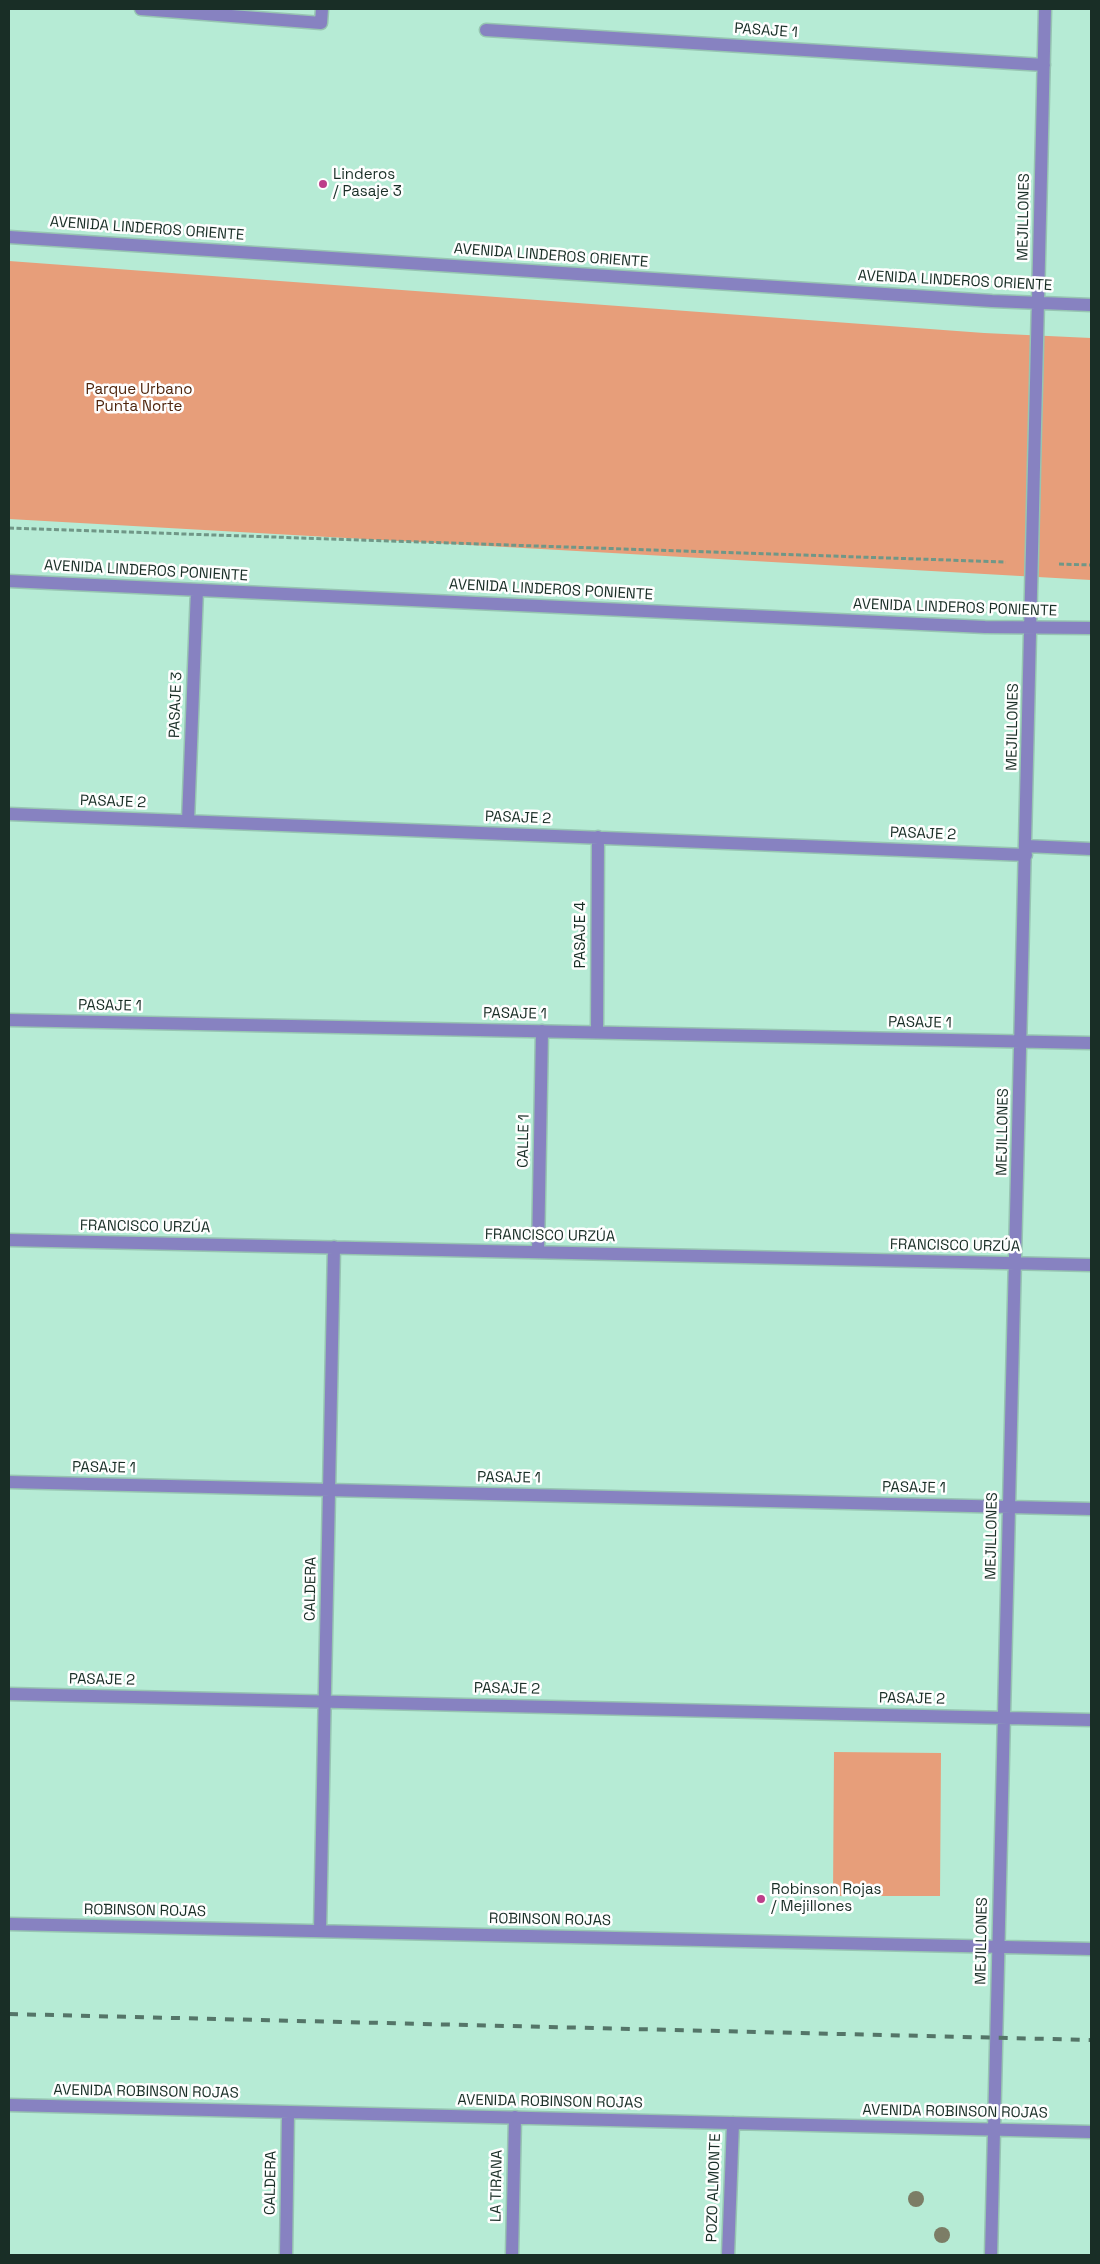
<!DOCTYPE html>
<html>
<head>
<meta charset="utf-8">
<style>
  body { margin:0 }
  #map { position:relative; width:1100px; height:2264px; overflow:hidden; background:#b6ebd5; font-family:"Space Grotesk",sans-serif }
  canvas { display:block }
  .frame { position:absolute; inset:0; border:10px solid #192e26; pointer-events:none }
</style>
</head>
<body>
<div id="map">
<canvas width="1100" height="2264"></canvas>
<div class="frame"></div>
</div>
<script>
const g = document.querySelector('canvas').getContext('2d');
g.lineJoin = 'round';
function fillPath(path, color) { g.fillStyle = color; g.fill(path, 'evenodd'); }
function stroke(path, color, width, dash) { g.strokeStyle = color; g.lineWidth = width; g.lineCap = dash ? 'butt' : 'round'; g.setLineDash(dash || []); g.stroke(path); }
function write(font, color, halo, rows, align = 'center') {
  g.font = font + ' "Space Grotesk",sans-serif'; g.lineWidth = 5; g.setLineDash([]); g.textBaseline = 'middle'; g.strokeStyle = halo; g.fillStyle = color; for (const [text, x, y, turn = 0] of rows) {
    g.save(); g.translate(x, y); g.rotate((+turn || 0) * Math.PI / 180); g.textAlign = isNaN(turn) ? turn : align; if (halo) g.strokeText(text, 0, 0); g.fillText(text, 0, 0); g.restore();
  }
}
fillPath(new Path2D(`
  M9 261 984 333 1091 338V580L9 519Z
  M834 1752 941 1753 940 1896H833Z`), '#e79e7a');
const minor = new Path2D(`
  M141 9 321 23 322 9
  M486 30 1044 65
  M9 237 992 301 1091 305
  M9 581 985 627 1091 628
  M9 814 1026 855
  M188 821 197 590
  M1026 846 1091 849
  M9 1020 1091 1043
  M597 1032 598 837
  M9 1240 1091 1265
  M538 1252 542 1031
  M9 1482 1091 1509
  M9 1694 1091 1720
  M9 1924 1091 1949
  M320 1931 334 1247
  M9 2105 1091 2132
  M286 2255 288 2112
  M512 2255 515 2117
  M728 2255 733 2123
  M991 2255 1045 9`);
stroke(minor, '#97c5b2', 15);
stroke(new Path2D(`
  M9 528 1006 562
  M1059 564 1091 565`), '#709787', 3, [5, 2.5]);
stroke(minor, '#8782c1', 12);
stroke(new Path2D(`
  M9 2014 1091 2040`), '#547568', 4, [9, 9]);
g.fillStyle = '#7c7d66';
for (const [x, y] of [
  [916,2199],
  [942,2235]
]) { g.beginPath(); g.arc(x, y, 8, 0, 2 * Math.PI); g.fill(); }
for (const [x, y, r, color] of [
  [323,184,5,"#bd3e8a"],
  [761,1899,5,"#bd3e8a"]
]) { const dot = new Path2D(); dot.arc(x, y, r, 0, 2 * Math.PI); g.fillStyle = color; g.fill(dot); stroke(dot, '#fefefe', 2); }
write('15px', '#192e26', '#fefefe', [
  ["PASAJE 1",766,31,4],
  ["MEJILLONES",1024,217,-89],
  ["AVENIDA LINDEROS ORIENTE",147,229,4],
  ["AVENIDA LINDEROS ORIENTE",551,256,4],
  ["AVENIDA LINDEROS ORIENTE",955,281,3],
  ["AVENIDA LINDEROS PONIENTE",146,571,3],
  ["AVENIDA LINDEROS PONIENTE",551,590,3],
  ["AVENIDA LINDEROS PONIENTE",955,608,2],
  ["PASAJE 3",176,705,-88],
  ["MEJILLONES",1013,727,-89],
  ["PASAJE 2",113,802,2],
  ["PASAJE 2",518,818,2],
  ["PASAJE 2",923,834,2],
  ["PASAJE 4",581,935,-90],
  ["PASAJE 1",110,1006,1],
  ["PASAJE 1",515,1014,1],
  ["PASAJE 1",920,1023,1],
  ["MEJILLONES",1003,1132,-89],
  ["CALLE 1",524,1141,-89],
  ["FRANCISCO URZÚA",145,1227,1],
  ["FRANCISCO URZÚA",550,1236,1],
  ["FRANCISCO URZÚA",955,1246,1],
  ["PASAJE 1",104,1468,1],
  ["PASAJE 1",509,1478,1],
  ["PASAJE 1",914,1488,1],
  ["MEJILLONES",992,1536,-89],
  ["CALDERA",311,1589,-89],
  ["PASAJE 2",102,1680,1],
  ["PASAJE 2",507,1689,1],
  ["PASAJE 2",912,1699,1],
  ["ROBINSON ROJAS",145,1911,1],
  ["ROBINSON ROJAS",550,1920,1],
  ["MEJILLONES",982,1941,-89],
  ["AVENIDA ROBINSON ROJAS",146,2092,1],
  ["AVENIDA ROBINSON ROJAS",550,2102,1],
  ["AVENIDA ROBINSON ROJAS",955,2112,1],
  ["CALDERA",271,2183,-89],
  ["LA TIRANA",497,2186,-89],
  ["POZO ALMONTE",714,2188,-88]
]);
write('15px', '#192e26', '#fefefe', [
  ["Linderos",333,175],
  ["/ Pasaje 3",333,192],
  ["Robinson Rojas",771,1890],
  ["/ Mejillones",771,1907]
], 'left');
write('15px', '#4d230b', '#fefefe', [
  ["Parque Urbano",139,390],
  ["Punta Norte",139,407]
]);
</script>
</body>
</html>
